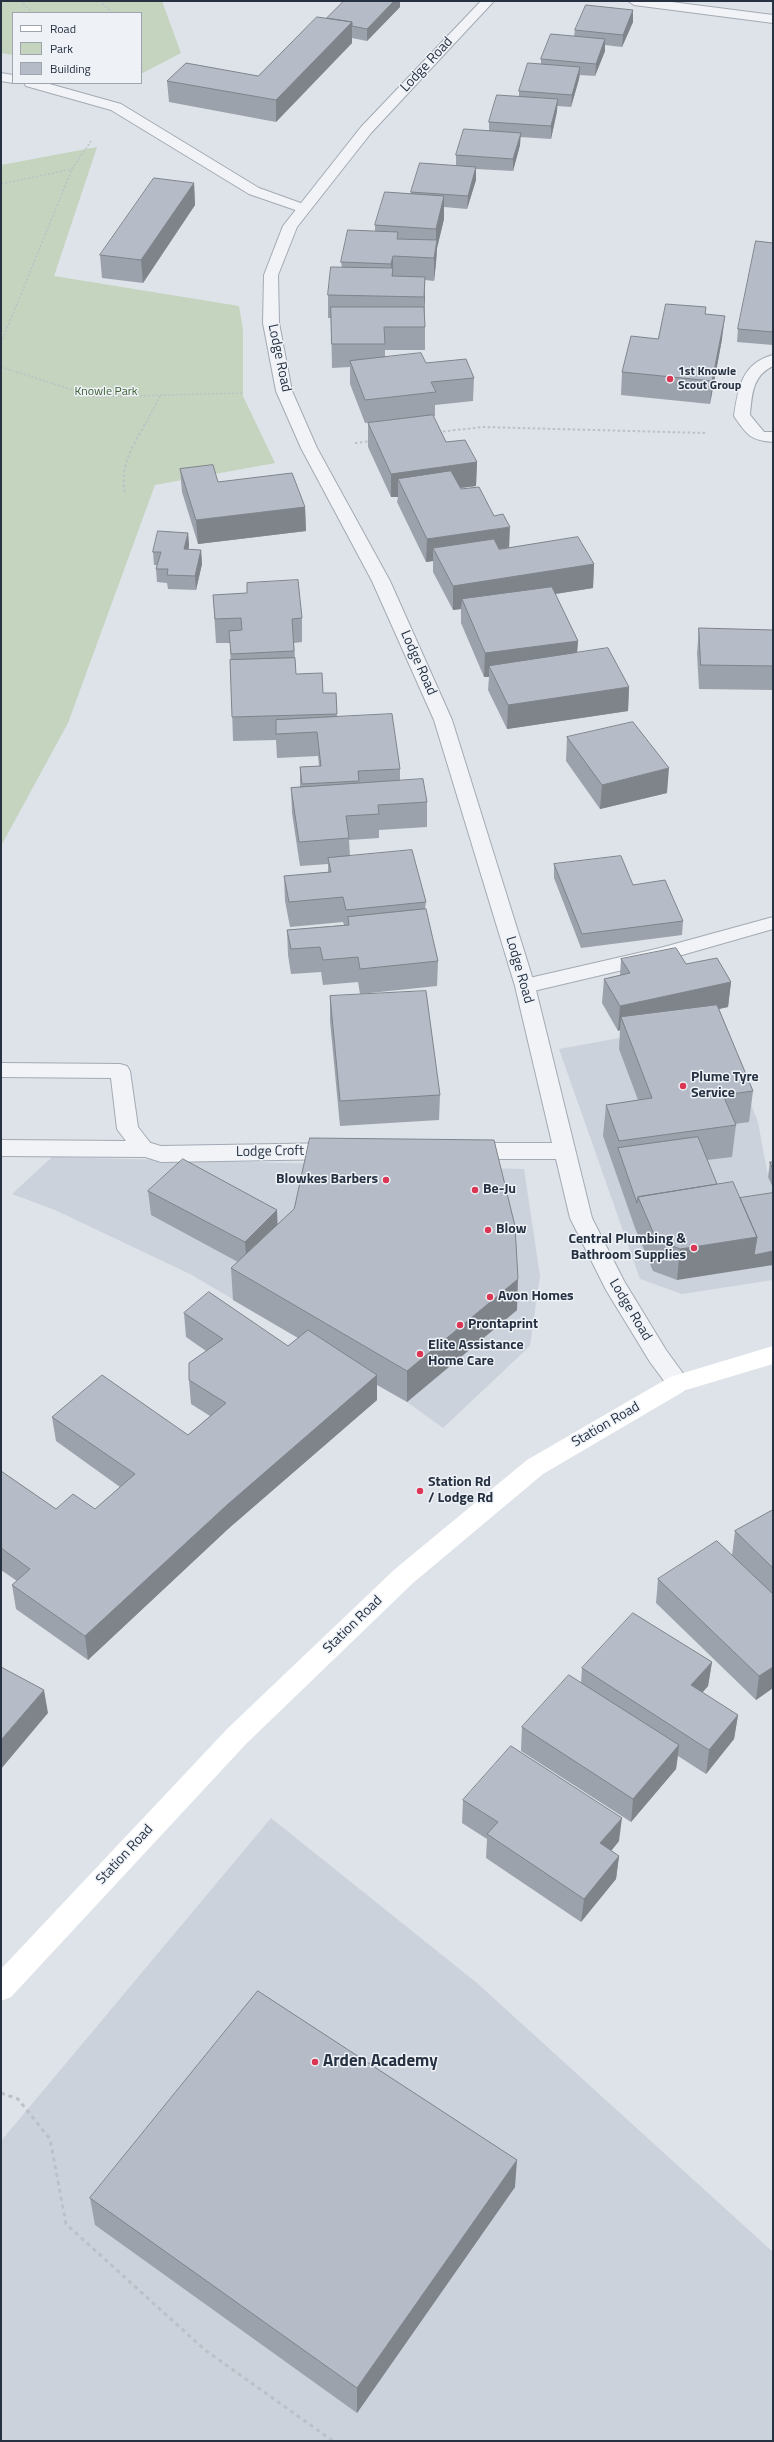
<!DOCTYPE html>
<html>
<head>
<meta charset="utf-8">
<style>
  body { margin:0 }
  #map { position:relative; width:774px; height:2442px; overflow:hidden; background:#dee3e9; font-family:"Titillium Web",sans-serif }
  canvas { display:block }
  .frame { position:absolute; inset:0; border:2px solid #263142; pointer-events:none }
  .legend { position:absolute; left:12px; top:12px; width:130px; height:72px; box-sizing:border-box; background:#eef2f7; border:1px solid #9ea5af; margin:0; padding:5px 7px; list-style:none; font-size:12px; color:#263142 }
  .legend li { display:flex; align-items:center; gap:8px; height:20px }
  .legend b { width:20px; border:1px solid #9ea5af }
</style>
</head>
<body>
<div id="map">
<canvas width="774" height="2442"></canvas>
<div class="frame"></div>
<ul class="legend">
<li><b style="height:5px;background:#fff"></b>Road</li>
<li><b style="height:11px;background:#c4d4be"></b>Park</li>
<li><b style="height:11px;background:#b5bcc7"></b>Building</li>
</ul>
</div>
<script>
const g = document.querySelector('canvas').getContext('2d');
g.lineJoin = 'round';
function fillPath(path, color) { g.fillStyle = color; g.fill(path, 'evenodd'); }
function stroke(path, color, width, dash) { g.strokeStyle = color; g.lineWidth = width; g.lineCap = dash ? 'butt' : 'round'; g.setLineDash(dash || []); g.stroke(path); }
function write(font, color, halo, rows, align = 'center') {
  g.font = font + ' "Titillium Web",sans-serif'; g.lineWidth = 3; g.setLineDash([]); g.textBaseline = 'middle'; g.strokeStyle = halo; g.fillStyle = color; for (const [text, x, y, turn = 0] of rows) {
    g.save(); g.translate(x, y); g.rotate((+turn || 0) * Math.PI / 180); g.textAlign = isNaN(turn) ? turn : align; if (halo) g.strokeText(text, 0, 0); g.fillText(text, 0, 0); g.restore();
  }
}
fillPath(new Path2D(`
  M718 1020 758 1122 768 1176 773 1188V1280L682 1294 640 1279 559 1049Z
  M52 1157 524 1169 540 1276 530 1346 443 1428 407 1402 190 1274 55 1210 12 1194Z
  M271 1818 477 1983 773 2252V2441H1V2141Z`), '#ccd2db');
fillPath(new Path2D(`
  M1 1H162L181 53 141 74V13H13V55L1 53Z
  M97 147 54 276 239 306 243 329V396L275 463 155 485 68 723 1 846V165Z`), '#c4d4be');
const service = new Path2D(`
  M1 73 13 75V83L1 81Z
  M24 83H46L121 104 259 188 309 206 311 209 304 213 249 194 111 110 26 86Z
  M773 355V366C752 376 752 395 750 415L764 432H773V442C750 440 747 435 734 416 738 388 742 363 773 355Z
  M773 917V929L661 961 525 993 518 991 515 986 518 981 525 979 660 948Z
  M1 1063 120 1064 127 1066 130 1071 138 1127 155 1149 152 1154 144 1157 1 1156V1140L126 1141 117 1129 111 1078 1 1077Z`);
const minor = new Path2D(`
  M481 1H494L371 133 297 227 278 275 279 323 292 391 317 448 390 581 452 720 535 986 592 1218 624 1281 666 1350 690 1383 686 1389 678 1392 670 1389 650 1362 606 1290 570 1218 556 1159H468L460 1156 457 1151 460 1146 468 1143H552L515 986 434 720 372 581 301 448 276 391 263 323 264 275 283 226 361 127Z
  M628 1H664L773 15V23L634 5Z
  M144 1141 161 1146 337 1143 345 1146 348 1151 345 1156 337 1159 161 1162 136 1154 133 1149 136 1144Z`);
stroke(service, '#a3aab4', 2);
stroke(minor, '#a3aab4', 2);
stroke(new Path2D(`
  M20 1 33 13
  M99 1 113 13
  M141 47 142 72
  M1 184 72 169
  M1 343 72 169 91 141
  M1 367 95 397 242 393
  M146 423 160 396`), '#bcc1c8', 1.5, [2, 2]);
stroke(new Path2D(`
  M438 432 483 427 705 433
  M355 443 372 441
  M125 492C119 465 134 445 146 422`), '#bcc1c8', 2, [2.5, 2.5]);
stroke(new Path2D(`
  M1 2093 18 2099 50 2139 66 2224 205 2350 333 2441`), '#bcc1c8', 3, [4, 4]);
fillPath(service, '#f1f3f7');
fillPath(minor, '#f1f3f7');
fillPath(new Path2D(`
  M773 1346V1364L686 1390 543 1474 413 1583 246 1744 11 1997 1 2001V1969L228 1728 395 1569 527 1460 670 1377Z`), '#fff');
fillPath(new Path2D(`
  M344 1H400V7L367 41 352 38V43L276 122 169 102 167 81 258 76 327 18Z
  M633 10V22L622 47 605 45V51L595 76 580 75 579 79 571 107 557 106V111L551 139 520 137V145L513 171 476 169V180L467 209 444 207V219L437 248 436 263 434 281 425 280 424 310 425 327V350H385V357L426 363 474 378 473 401 435 405V416H433L446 442 477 462 476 486 460 488 509 547 594 564 593 588 555 594 578 641 577 652 629 687 628 711 507 729 488 690 489 677H484L461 623V609L453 610 433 572V561L426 562 397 502 398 497H391L368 447V423L398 419 365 423 350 384V367L332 368 331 318H328V295L342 267 341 262 375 231V225L411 194V192L456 166V155L489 131V122L519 96V91L541 64V59L574 36 575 30Z
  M194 183 195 205 143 283 102 278 100 255Z
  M773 243V345L737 342 738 329Z
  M706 314 722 339 710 404 621 395 622 372 658 339Z
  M180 469 218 482 305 507 306 531 198 544 182 492Z
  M188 533 189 546 188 550H201L202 564 196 590 168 589 167 583 157 582 156 569 157 565H154L153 552Z
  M213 595 302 618V642L294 643 296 674 323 693H336L337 717 400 769V781L427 802V827L379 830V838L349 840 350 856 426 902 425 909 438 961 437 986 360 994 358 982 323 985 321 972 291 974 288 955 287 930 344 925 343 922 290 927 285 901 284 876 328 872V864L300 866 292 813 291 788 300 787V767L319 766 318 756 277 758 276 740 233 741 230 643H216Z
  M699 628 773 630V690L699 689 697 653Z
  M567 737 667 793 600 809 566 761Z
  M554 864 633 885 683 921 682 935 581 948 554 878Z
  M621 959 686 964 731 982 728 1007 719 1009 753 1091 749 1122 735 1124 736 1125 732 1157 707 1160 677 1280 653 1271 635 1228 603 1136 606 1105 638 1100 619 1049 620 1030 618 1031 602 1003 604 979 620 975Z
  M330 996 440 1095 439 1120 340 1126 330 1021Z
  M770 1162H773V1188L768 1177Z
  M148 1191 277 1210V1224L517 1310 407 1402 377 1385V1400L228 1529 88 1660 16 1609 12 1585 17 1581 1 1570V1471L56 1509H95L120 1487 56 1441 52 1417 188 1435 210 1416 191 1404 189 1380 206 1351 186 1337 184 1313 288 1346 298 1338 233 1300 231 1268 238 1262 151 1215Z
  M773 1510V1688L756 1700 656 1603 658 1579 732 1555 735 1531Z
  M712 1662 708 1686 702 1693 738 1715 734 1739 706 1774 678 1756 676 1769 631 1822 521 1751 522 1727 581 1683 582 1668Z
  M463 1800 619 1841 611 1851 619 1856 616 1879 581 1922 486 1858 487 1839 462 1823Z
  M515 2187 357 2413 95 2225 90 2198Z`), '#9ca2ab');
fillPath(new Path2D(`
  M394 1H400V7L367 41V29Z
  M633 10V22L622 47 623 35Z
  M352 22V43L276 122V100Z
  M605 39V51L595 76 596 64Z
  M580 67 579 79 571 107 572 95Z
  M558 99 557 111 551 139V126Z
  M521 133 520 145 513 171V159Z
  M476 167V180L467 209 468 196Z
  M194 183 195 205 143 283 141 260Z
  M444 196V219L437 248 436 263 434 281V258L436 247V229Z
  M393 256V291L392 299V281L391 286V264Z
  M425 277V300L424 320V297Z
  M725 316 722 339 710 404 712 381Z
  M477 462 476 486 406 495 398 479V497H391V474Z
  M305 507 306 531 198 544 196 520Z
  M510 527 509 550 433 548V561L426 562 427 539Z
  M188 533 189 546 185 563 184 549Z
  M201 550 202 564 196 590 195 576Z
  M594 564 593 588 466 608 462 599 461 609 453 610V586Z
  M578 641 576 666H489V677H484L485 653Z
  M629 687 628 711 507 729 508 705Z
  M669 768 667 793 600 809 602 785Z
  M731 982 728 1007 625 1029 621 1017 620 1030 618 1031 620 1006Z
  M277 1210 278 1235 247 1267 245 1242Z
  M757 1237 773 1251V1265L677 1280 680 1249Z
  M518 1279 517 1310 407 1402V1371Z
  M377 1375V1400L228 1529 88 1660 85 1636 227 1505Z
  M712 1662 708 1686 688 1709 691 1685Z
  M773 1667V1688L756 1700 759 1676Z
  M44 1690 48 1713 1 1769V1740Z
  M738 1715 734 1739 706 1774 709 1750Z
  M679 1745 676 1769 631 1822 633 1799Z
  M622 1818 619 1841 598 1867 600 1843Z
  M619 1856 616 1879 581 1922 584 1899Z
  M517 2160 515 2187 357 2413V2388Z`), '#7f848b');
const building = new Path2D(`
  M344 1H394L367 29 352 26V22L327 18Z
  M586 5 633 10 623 35 575 30Z
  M317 17 352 22 276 100 167 81 186 63 258 76Z
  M551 34 605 39 596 64 541 59Z
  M528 63 580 67 572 95 519 91Z
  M497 95 558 99 551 126 489 122Z
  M464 129 521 133 513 159 456 155Z
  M420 163 476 167 468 196 411 192Z
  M154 178 194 183 141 260 100 255Z
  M385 192 444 196 436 229 375 225Z
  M348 230 398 232 397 239 437 240 434 258 393 256 391 264 341 262Z
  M756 241 773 243V332L738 329Z
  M331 267 393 268 392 276 425 277 424 297 328 295Z
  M666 304 706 307 705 314 725 316 712 381 622 372 631 336 658 339Z
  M331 307H424L425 327H384L385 344H332Z
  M421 353 426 363 466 359 474 378 431 382 436 392 365 400 350 361Z
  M433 415 446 442 465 440 477 462 391 474 368 423Z
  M213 465 218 482 292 473 305 507 196 520 180 469Z
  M451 471 461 489 479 487 494 516 503 514 510 527 427 539 398 479Z
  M158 531 188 533 184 549 201 550 195 576 167 575 168 569H156L161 552H153Z
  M578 537 594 564 453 586 433 548 494 539 499 549Z
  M298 580 302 618 292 619 294 651 231 654 229 631 242 630 241 618 215 619 213 595 247 593V583Z
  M552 587 578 641 485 653 462 599Z
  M699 628 773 630V666L701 665Z
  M608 648 629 687 508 705 489 666Z
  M295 658 296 674 322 673 323 693H336L337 714 232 717 230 660Z
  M392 714 400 769 358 771 359 781 302 784 300 767 321 766 317 732 276 734V720Z
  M633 722 669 768 602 785 567 737Z
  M423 779 427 802 378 805 379 814 346 816 349 838 299 842 291 788Z
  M412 850 426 902 346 910 343 897 289 902 284 876 331 872 328 858Z
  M621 856 633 885 665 880 683 921 582 934 554 864Z
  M426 909 438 961 360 969 358 957 323 960 320 947 291 949 287 930 349 925 348 917Z
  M676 948 686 964 717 958 731 982 620 1006 604 979 630 973 621 959Z
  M426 991 440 1095 340 1101 330 996Z
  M717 1005 753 1091 723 1095 736 1125 619 1141 606 1105 652 1098 621 1017Z
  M698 1137 717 1184 638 1197 637 1203 618 1148Z
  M310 1138 494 1140 515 1226 518 1279 407 1371 231 1268 294 1209Z
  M183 1159 277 1210 245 1242 148 1191Z
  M770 1162H773V1169Z
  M733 1182 757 1237 680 1249 656 1239 638 1197Z
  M773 1193V1251L754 1255 757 1237 740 1198Z
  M209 1292 288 1346 308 1330 377 1375 227 1505 85 1636 12 1585 30 1569 1 1548V1471L56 1509 73 1494 95 1509 135 1474 52 1417 102 1375 188 1435 226 1403 189 1380V1363L223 1339 184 1313Z
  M773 1510V1568L735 1531Z
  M717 1541 773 1594V1667L759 1676 658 1579Z
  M633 1613 712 1662 691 1685 738 1715 709 1750 582 1668Z
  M1 1667 44 1690 1 1740Z
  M569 1675 679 1745 633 1799 522 1727Z
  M511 1746 622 1818 600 1843 619 1856 584 1899 487 1834 498 1822 463 1800Z
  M258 1991 517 2160 357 2388 90 2198Z`);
fillPath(building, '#b5bcc7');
stroke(building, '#7f848b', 1);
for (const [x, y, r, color] of [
  [670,379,4,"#db3654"],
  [683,1086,4,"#db3654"],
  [386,1180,4,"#db3654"],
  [475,1190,4,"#db3654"],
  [488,1230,4,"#db3654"],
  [694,1248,4,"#db3654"],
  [490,1297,4,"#db3654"],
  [460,1325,4,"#db3654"],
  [420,1354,4,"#db3654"],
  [420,1491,4,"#db3654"],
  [315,2062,4,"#db3654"]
]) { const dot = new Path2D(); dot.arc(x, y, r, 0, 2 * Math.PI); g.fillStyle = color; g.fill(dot); stroke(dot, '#eef2f7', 1.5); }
write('bold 12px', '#263142', '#eef2f7', [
  ["1st Knowle",678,372],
  ["Scout Group",678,386]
], 'left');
write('12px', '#3c5f31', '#eef2f7', [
  ["Knowle Park",106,392]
]);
write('14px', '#263142', '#eef2f7', [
  ["Lodge Road",427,65,-47],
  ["Lodge Road",279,358,78],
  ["Lodge Road",418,663,66],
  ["Lodge Road",519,970,74],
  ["Lodge Croft",270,1152,-1],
  ["Lodge Road",630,1310,59],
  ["Station Road",606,1425,-30],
  ["Station Road",353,1625,-44],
  ["Station Road",125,1855,-47]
]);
write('bold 14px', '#263142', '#eef2f7', [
  ["Plume Tyre",691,1078],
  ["Service",691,1094],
  ["Blowkes Barbers",378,1180,"right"],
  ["Be-Ju",483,1190],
  ["Blow",496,1230],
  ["Central Plumbing &",686,1240,"right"],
  ["Bathroom Supplies",686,1256,"right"],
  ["Avon Homes",498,1297],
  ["Prontaprint",468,1325],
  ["Elite Assistance",428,1346],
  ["Home Care",428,1362],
  ["Station Rd",428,1483],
  ["/ Lodge Rd",428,1499]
], 'left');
write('bold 17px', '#263142', '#eef2f7', [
  ["Arden Academy",323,2062]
], 'left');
</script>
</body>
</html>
